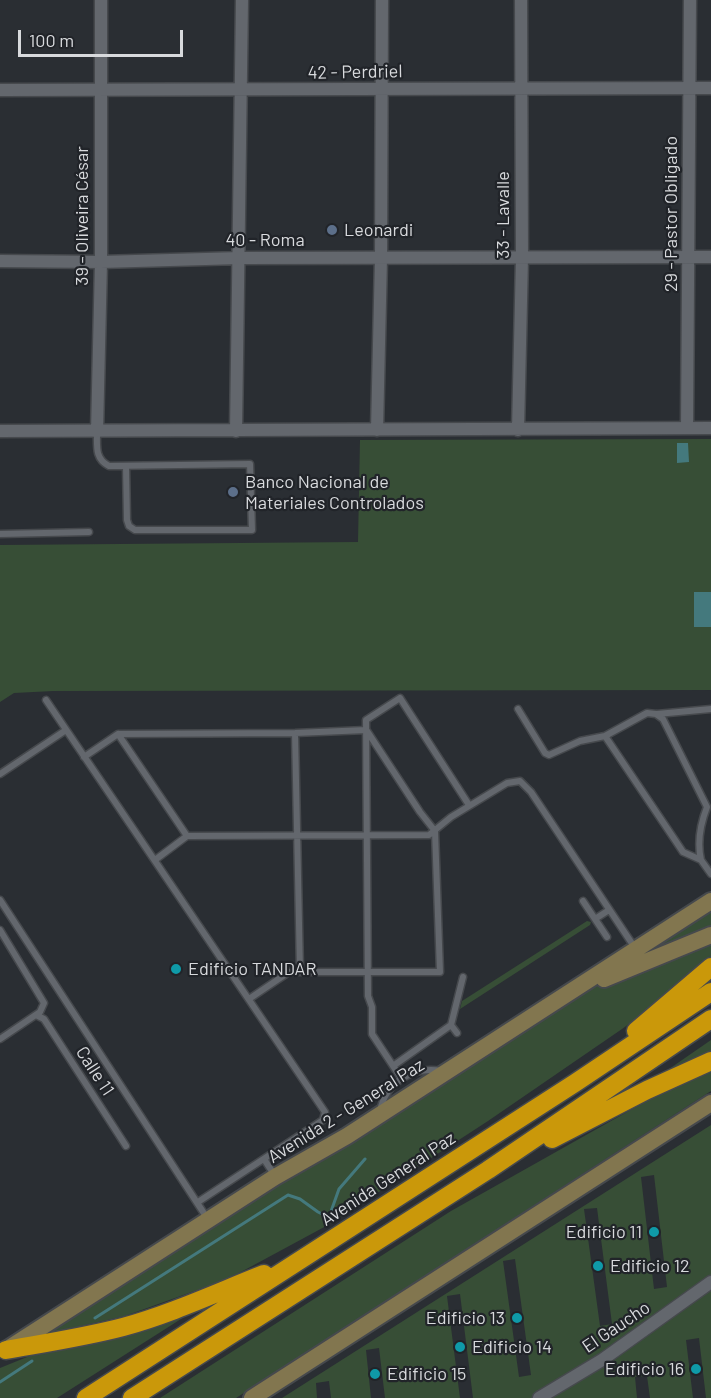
<!DOCTYPE html>
<html>
<head>
<meta charset="utf-8">
<style>
  body { margin:0 }
  #map { position:relative; width:711px; height:1398px; overflow:hidden; background:#2a2e33; font-family:Barlow,sans-serif }
  canvas { display:block }
  .scale { position:absolute; left:18px; top:30px; width:165px; height:27px; box-sizing:border-box; border:3px solid #d8dadd; border-top:0; padding-left:8px; font-size:18px; line-height:21px; white-space:nowrap; color:#d8dadd; -webkit-text-stroke:4px #212429; paint-order:stroke }
</style>
</head>
<body>
<div id="map">
<canvas width="711" height="1398"></canvas>
<div class="scale">100 m</div>
</div>
<script>
const g = document.querySelector('canvas').getContext('2d');
g.lineJoin = 'round';
function fillPath(path, color) { g.fillStyle = color; g.fill(path, 'evenodd'); }
function stroke(path, color, width, dash) { g.strokeStyle = color; g.lineWidth = width; g.lineCap = dash ? 'butt' : 'round'; g.setLineDash(dash || []); g.stroke(path); }
function write(font, color, halo, rows, align = 'center') {
  g.font = font + ' Barlow,sans-serif'; g.lineWidth = 4.5; g.setLineDash([]); g.textBaseline = 'middle'; g.strokeStyle = halo; g.fillStyle = color; for (const [text, x, y, turn = 0] of rows) {
    g.save(); g.translate(x, y); g.rotate((+turn || 0) * Math.PI / 180); g.textAlign = isNaN(turn) ? turn : align; if (halo) g.strokeText(text, 0, 0); g.fillText(text, 0, 0); g.restore();
  }
}
fillPath(new Path2D(`
  M711 439V690L53 691 14 693 0 702V545L358 542 360 440Z
  M711 907V928L647 957 644 952Z
  M587 921 591 922 590 925 460 1009 462 1001Z
  M711 941V959L652 1007 622 1029 488 1121 328 1225 228 1279 125 1316 46 1334 566 1000C613 977 663 962 711 941Z
  M711 1040V1054L671 1071 669 1069Z
  M711 1071V1091L236 1398H160L451 1211 650 1099Z
  M711 1125V1398H706L699 1338 686 1340 693 1398H650L647 1376 635 1377 637 1398H473L460 1294 447 1296 460 1398H385L379 1348 366 1350 371 1398H331L329 1381 316 1383 317 1398H282ZM654 1175 667 1287 654 1289 641 1177ZM597 1208 612 1324 600 1326 584 1209ZM515 1259 531 1375 519 1377 503 1261Z
  M192 1312 57 1398H0V1368L32 1355Z`), '#374e36');
fillPath(new Path2D(`
  M677 443H688L689 462 677 463Z
  M694 592H711V627H694Z`), '#44797d');
stroke(new Path2D(`
  M329 1217 339 1189 365 1159
  M95 1318 288 1195 300 1199 318 1212 332 1219
  M0 1382 32 1361`), '#44797d', 3);
const lane = new Path2D(`
  M97 432C97 447 95 459 109 466L250 464 252 530H135L129 526 127 520 126 466
  M0 534 89 532
  M46 700 325 1112 323 1120 198 1202
  M518 709 545 753 549 755 580 741 605 736 647 713 656 714 663 719 707 807C700 825 697 842 701 860
  M657 714 711 709
  M295 733 300 971
  M118 734 187 836
  M605 736 677 843 683 852 701 860 711 874
  M84 757 118 734 295 733 366 730
  M0 774 66 730
  M155 860 187 836 429 835 451 817 507 783 520 781 531 792 635 948
  M0 900 207 1218
  M583 901 607 937
  M595 919 609 910
  M0 930 44 1003 40 1012 0 1039
  M249 999 289 972H440L435 831 420 812 367 731
  M36 1015 44 1019 126 1146
  M457 1033 451 1025 463 977
  M393 1066 451 1025
  M401 1078 372 1034V1007L368 996 366 720 400 698 469 805
  M380 1111C386 1081 414 1066 442 1071
  M264 1159 275 1176`);
const street = new Path2D(`
  M0 90 711 88
  M0 261 101 262 240 258 711 257
  M687 428 690 0
  M377 430 381 258 382 0
  M518 430 522 258 521 0
  M0 431 711 428
  M236 431 242 0
  M97 432 101 262V0
  M539 1398 602 1360 711 1282`);
const secondary = new Path2D(`
  M604 979 711 935
  M6 1350 275 1177 347 1136 711 901
  M252 1398 711 1103`);
const highway = new Path2D(`
  M636 1031 711 967
  M552 1139 647 1090 711 1061
  M6 1350C45 1343 85 1337 123 1327 171 1314 218 1292 264 1274
  M86 1398 575 1083 711 992
  M132 1398 488 1170 711 1019`);
stroke(lane, '#46494d', 9);
stroke(street, '#46494d', 15);
stroke(secondary, '#46494d', 20);
stroke(highway, '#46494d', 21);
stroke(lane, '#63676d', 6);
stroke(street, '#63676d', 12);
stroke(secondary, '#82764f', 16);
stroke(highway, '#ca980a', 18);
for (const [x, y, r, color] of [
  [332,230,6,"#5c6f8a"],
  [233,492,6,"#5c6f8a"],
  [176,969,6,"#0f9aa8"],
  [654,1232,6,"#0f9aa8"],
  [598,1266,6,"#0f9aa8"],
  [517,1318,6,"#0f9aa8"],
  [460,1347,6,"#0f9aa8"],
  [696,1369,6,"#0f9aa8"],
  [375,1374,6,"#0f9aa8"]
]) { const dot = new Path2D(); dot.arc(x, y, r, 0, 2 * Math.PI); g.fillStyle = color; g.fill(dot); stroke(dot, '#212429', 2); }
write('18px', '#d8dadd', '#212429', [
  ["42 - Perdriel",355,72,-1],
  ["29 - Pastor Obligado",671,214,-90],
  ["33 - Lavalle",503,215,-90],
  ["39 - Oliveira César",82,216,-90],
  ["40 - Roma",265,240],
  ["Calle 11",95,1071,57],
  ["Avenida 2 - General Paz",346,1111,-32],
  ["Avenida General Paz",388,1179,-33],
  ["El Gaucho",616,1327,-34]
]);
write('18px', '#d8dadd', '#212429', [
  ["Leonardi",344,230],
  ["Banco Nacional de",245,482],
  ["Materiales Controlados",245,503],
  ["Edificio TANDAR",188,969],
  ["Edificio 11",642,1232,"right"],
  ["Edificio 12",610,1266],
  ["Edificio 13",505,1318,"right"],
  ["Edificio 14",472,1347],
  ["Edificio 16",684,1369,"right"],
  ["Edificio 15",387,1374]
], 'left');
</script>
</body>
</html>
